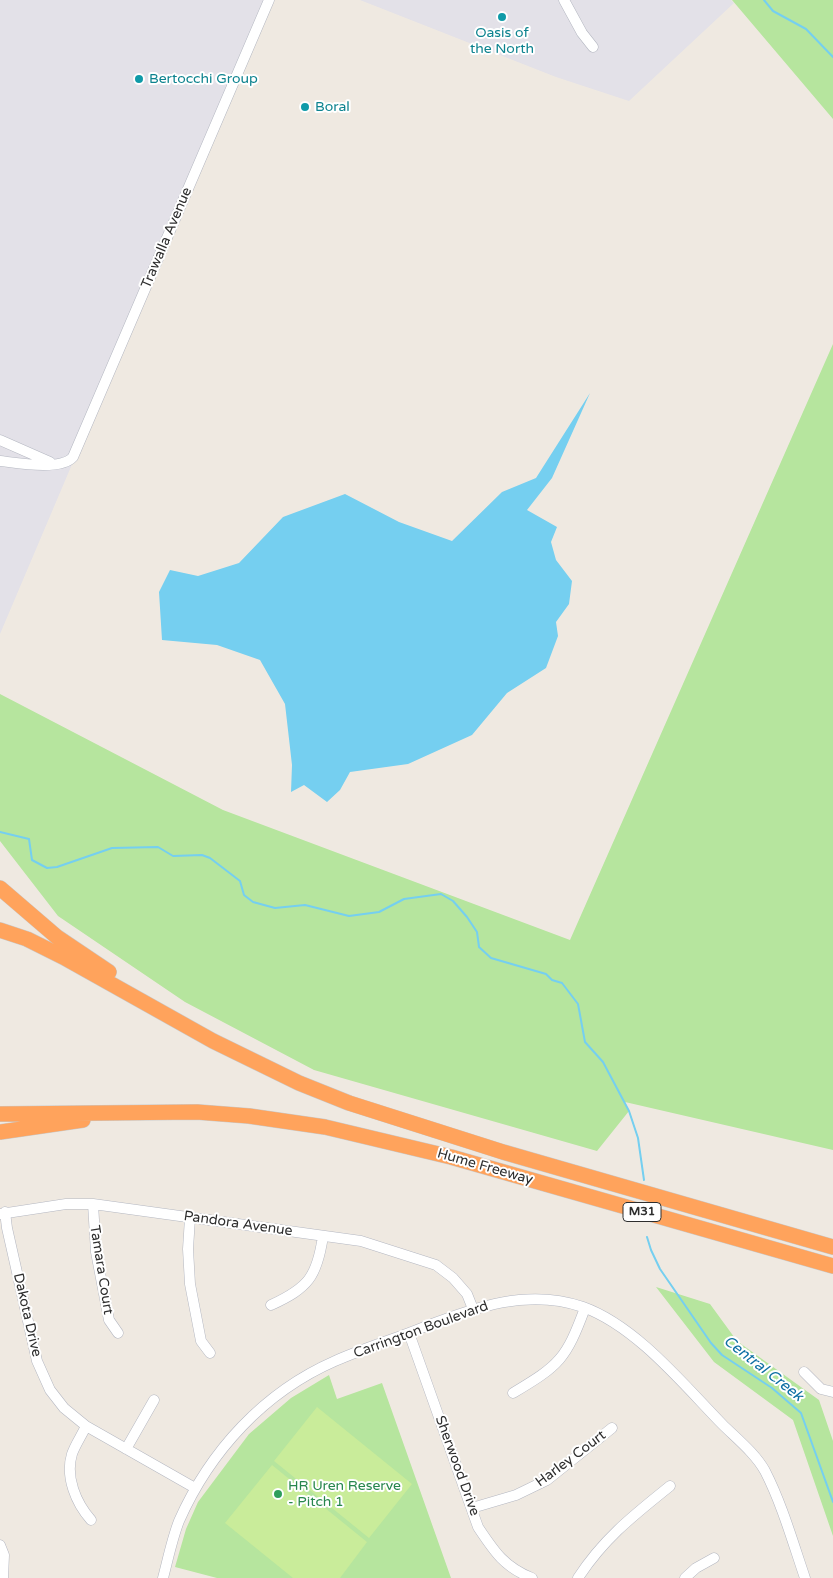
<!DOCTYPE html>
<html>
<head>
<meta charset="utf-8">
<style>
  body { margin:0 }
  canvas { display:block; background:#efe9e1 }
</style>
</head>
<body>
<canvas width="833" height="1578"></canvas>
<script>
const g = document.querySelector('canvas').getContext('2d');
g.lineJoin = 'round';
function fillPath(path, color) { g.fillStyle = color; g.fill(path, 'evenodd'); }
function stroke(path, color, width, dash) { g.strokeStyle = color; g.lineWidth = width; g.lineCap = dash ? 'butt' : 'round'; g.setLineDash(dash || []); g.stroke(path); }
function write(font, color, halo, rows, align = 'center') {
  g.font = font + ' "Varela Round",sans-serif'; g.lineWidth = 4; g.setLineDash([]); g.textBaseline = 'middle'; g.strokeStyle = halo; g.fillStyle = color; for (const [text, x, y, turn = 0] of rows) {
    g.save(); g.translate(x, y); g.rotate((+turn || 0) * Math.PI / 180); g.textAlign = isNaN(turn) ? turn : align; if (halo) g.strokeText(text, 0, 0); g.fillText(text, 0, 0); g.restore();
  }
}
fillPath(new Path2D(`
  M0 0H269L0 634Z
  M360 0H731L734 3 629 101 556 77Z`), '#e3e1e8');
fillPath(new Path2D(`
  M732 0H833V119Z
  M833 344V1150L625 1102 629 1111 597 1151 314 1070 185 1002 58 916 0 841V694L223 810 570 940Z
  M656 1287 710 1304 737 1341 819 1400 833 1441V1536L793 1420 714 1362Z
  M329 1375 337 1399 382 1383 451 1578H217L175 1567 186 1529 198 1502 249 1434 291 1398Z`), '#b6e59e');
fillPath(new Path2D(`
  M317 1407 412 1484 369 1538 274 1461Z
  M272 1465 367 1542 340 1578H293L225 1523Z`), '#c9ec9a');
fillPath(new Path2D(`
  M590 393 552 478 527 510 557 527 551 542 556 560 572 581 569 604 556 622 558 636 546 668 507 693 472 735 408 764 350 772 340 790 327 802 304 785 291 792 292 765 285 704 260 660 217 645 162 640 159 592 170 570 198 576 239 563 283 517 345 494 399 522 452 541 502 492 536 478Z`), '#75cff0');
stroke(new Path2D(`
  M764 0 773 11 806 29 833 57
  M0 832 29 839 32 860 47 868 57 867 112 848 158 847 173 856 202 855 210 858 240 881 244 895 253 902 275 908 305 905 349 916 379 912 404 899 441 894 453 901 467 917 477 932 479 947 491 958 546 974 552 980 562 983 578 1004 585 1042 603 1062 629 1111 638 1138 644 1180
  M647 1237 651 1250 660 1269 711 1343 722 1355 772 1388 801 1413 833 1502`), '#75cff0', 2);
const minor = new Path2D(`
  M564 0 582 33 593 47
  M0 440 50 462
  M0 461C17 463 61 471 73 457L269 0
  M93 1204 96 1252 109 1320 118 1333
  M5 1212 7 1228 37 1361 50 1390 64 1408 86 1426 195 1488
  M0 1214 66 1204H93L361 1241 436 1265 453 1278 467 1294 473 1309
  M190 1218 188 1249 190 1284 201 1341 210 1353
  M271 1305C308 1288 317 1277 323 1236
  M409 1333 478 1527C494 1551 504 1567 532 1578
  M804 1372 821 1389 833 1392
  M513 1393C560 1365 566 1359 585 1308
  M86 1426C82 1435 75 1445 72 1454 65 1477 76 1503 91 1520
  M126 1449 154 1400
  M472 1508 516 1495 547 1480 612 1428
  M0 1545 4 1555 3 1578
  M163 1578C168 1559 172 1539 179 1521 210 1451 264 1392 335 1361 364 1348 395 1339 424 1327 476 1307 528 1288 583 1307 636 1326 683 1384 722 1424 736 1438 755 1453 765 1471 782 1504 793 1543 805 1578
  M578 1578C604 1538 634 1515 670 1486
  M685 1578 696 1568 714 1558`);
const highway = new Path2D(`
  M0 888 57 937 109 972
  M0 930 27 939 63 957 213 1041 299 1083 349 1103 503 1152 833 1247
  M0 1114 197 1112 249 1116 325 1127 451 1157 833 1266
  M0 1132 83 1120`);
stroke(minor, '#b4b7c1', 11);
stroke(highway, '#c9c9c9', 16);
stroke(minor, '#fff', 10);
stroke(highway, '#ffa35c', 15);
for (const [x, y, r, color] of [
  [502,17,5,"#0f9aa8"],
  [139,79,5,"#0f9aa8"],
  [305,107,5,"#0f9aa8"],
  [278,1494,5,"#2e9e5b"]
]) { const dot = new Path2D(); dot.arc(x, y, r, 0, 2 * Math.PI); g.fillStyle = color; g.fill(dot); stroke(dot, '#fff', 2); }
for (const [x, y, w] of [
  [642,1212,38]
]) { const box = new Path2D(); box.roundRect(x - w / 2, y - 9.5, w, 19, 4); g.fillStyle = '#fff'; g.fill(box); stroke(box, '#2e2e2e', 1); }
write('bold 12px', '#2e2e2e', null, [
  ["M31",642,1212]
]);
write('14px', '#0d838f', '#fff', [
  ["Oasis of",502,33,"center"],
  ["the North",502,49,"center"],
  ["Bertocchi Group",149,79],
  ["Boral",315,107]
], 'left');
write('14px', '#2e2e2e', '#fff', [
  ["Trawalla Avenue",167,238,-67],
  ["Hume Freeway",485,1167,16],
  ["Pandora Avenue",238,1224,8],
  ["Tamara Court",101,1270,81],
  ["Dakota Drive",27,1315,77],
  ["Carrington Boulevard",421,1330,-20],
  ["Harley Court",571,1459,-37],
  ["Sherwood Drive",457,1466,70]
]);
write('14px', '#27864d', '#fff', [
  ["HR Uren Reserve",288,1486],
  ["- Pitch 1",288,1502]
], 'left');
write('italic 15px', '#0d6fa3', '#fff', [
  ["Central Creek",763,1369,38]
]);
</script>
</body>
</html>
